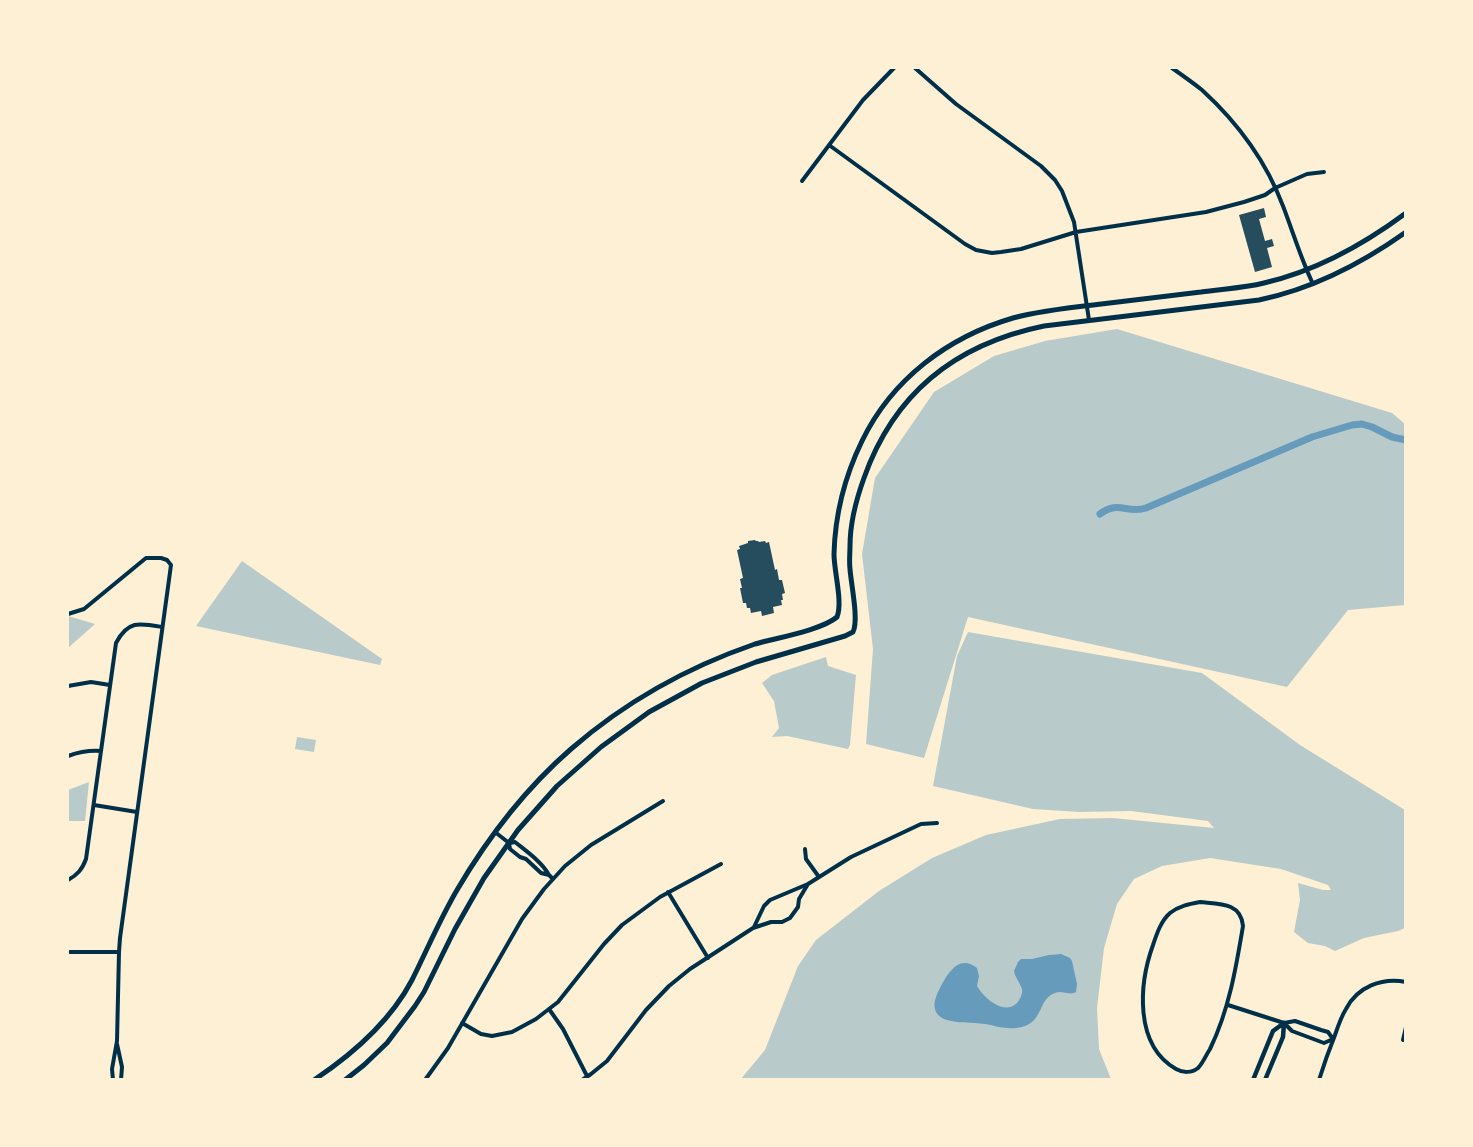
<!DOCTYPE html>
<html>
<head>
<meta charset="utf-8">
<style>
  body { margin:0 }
  #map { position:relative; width:1473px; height:1147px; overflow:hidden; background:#fdf0d5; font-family:"Noto Sans",sans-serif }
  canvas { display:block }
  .frame { position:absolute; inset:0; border:69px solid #fdf0d5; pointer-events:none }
</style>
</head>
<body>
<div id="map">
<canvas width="1473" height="1147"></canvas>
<div class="frame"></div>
</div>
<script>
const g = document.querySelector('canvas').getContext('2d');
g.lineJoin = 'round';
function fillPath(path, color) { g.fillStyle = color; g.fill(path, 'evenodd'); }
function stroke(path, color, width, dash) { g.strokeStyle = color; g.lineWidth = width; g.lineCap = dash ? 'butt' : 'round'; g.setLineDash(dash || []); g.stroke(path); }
fillPath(new Path2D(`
  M1117 329 1392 413 1405 424V605L1348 610 1287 687 968 617 924 758 866 744 873 649 862 554 875 478 934 392 994 356 1045 341Z
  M242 561 382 659 380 665 196 626Z
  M68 616 95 624 68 648Z
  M968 632 1202 673 1300 745 1405 810V928L1398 931 1364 938 1335 951 1325 946 1308 943 1294 932 1300 900 1298 883 1323 890H1331L1328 885 1281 869 1210 858 1162 866 1134 879 1117 904 1104 948 1097 1008 1099 1049 1111 1079 740 1080 765 1050 798 966 816 940 879 891 932 858 986 835 1060 819 1113 818 1214 828 1208 821 1131 811 1080 812 1033 809 933 786 957 656Z
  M826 657 828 666 856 675 850 745 848 749 787 736 772 737 779 728 774 701 762 683 772 675Z
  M297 737 316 740 314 752 295 749Z
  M89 782 85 821H68V790Z`), '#b9caca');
fillPath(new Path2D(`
  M1061 954 1070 958 1072 961 1077 984 1076 992C1069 996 1062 990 1055 993 1042 997 1042 1013 1033 1021 1027 1027 1016 1029 1008 1028 1000 1028 993 1025 985 1024 972 1022 957 1024 944 1019 940 1017 936 1014 935 1009 933 1002 937 994 940 988 948 973 959 954 977 968L979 976 977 986C984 998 1004 1016 1017 1003 1020 999 1023 994 1022 989 1020 983 1015 977 1014 971L1018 962 1021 959H1032L1049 955Z`), '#669bbc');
stroke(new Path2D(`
  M1100 514C1118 500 1127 514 1146 508L1312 437 1352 425 1362 424 1372 427 1392 437 1406 440`), '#669bbc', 7);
fillPath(new Path2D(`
  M1264 208 1266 217 1259 219 1265 241 1272 239 1274 246 1267 248 1272 267 1255 272 1239 215Z
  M755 540 756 541H758L759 542 765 541 766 543 769 542 775 570 777 569 779 580H782L785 593 782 594 783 600H781L782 605 773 607 774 613 762 616 761 611 751 613 750 608H747L746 603H743L740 588H742L740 579 743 578 737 550 740 549 739 546 748 543V541Z`), '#264d5e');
stroke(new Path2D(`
  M915 68 956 104 1041 166 1055 180 1062 191 1074 222 1089 320
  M1172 68C1182 75 1192 82 1202 90 1237 122 1266 161 1283 206 1293 232 1301 259 1313 284
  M829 145 965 244 976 250 992 253 1001 252 1021 249 1076 232 1206 212 1244 202 1265 195 1275 188 1307 174 1324 172
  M802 181 863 100 894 68
  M68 614 84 609 146 558H161L167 560 171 565 120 938 119 952 117 1041 112 1069 113 1080
  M68 686 91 682 110 685
  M68 756C79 752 88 750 101 751
  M94 805 137 812
  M495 832 509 843 510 849 520 857 526 859 541 873 549 875 553 879
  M510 843 515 842C526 851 542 862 549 875
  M805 849 806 859 819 877
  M68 880C77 875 82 870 86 859L116 643C128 620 140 623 162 627
  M668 892 708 958
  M1200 902C1218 904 1241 902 1243 926 1236 968 1229 1010 1210 1049 1206 1055 1203 1063 1198 1068 1192 1073 1183 1073 1176 1069 1134 1045 1139 984 1153 945 1157 933 1161 921 1170 913 1179 906 1189 904 1200 902Z
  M754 927 764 906 770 900 808 884 851 857 921 824 937 823
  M68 952H119
  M1228 1005 1284 1023 1295 1021 1321 1030 1328 1032 1333 1039 1324 1043 1292 1031 1284 1023
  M549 1009 563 1029 587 1076
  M462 1023 481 1034 492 1036 512 1032 536 1019 558 1002 604 944 622 925 660 897 721 864
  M1403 1040 1406 1027
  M117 1044 122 1067 121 1080
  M425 1080 448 1048 522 919 544 889 565 866 591 845 663 801
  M582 1080 591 1074 607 1061 646 1010 669 986 690 969 753 928 771 922H782L790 918 798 907 799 899 808 884
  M1319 1080C1324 1064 1329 1050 1335 1035 1338 1026 1341 1017 1346 1009 1357 987 1382 977 1406 982`), '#003049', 4);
stroke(new Path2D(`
  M1253 1080 1273 1031 1284 1023
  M1265 1080 1283 1037 1284 1023`), '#003049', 4.5);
stroke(new Path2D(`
  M314 1080C353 1054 390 1022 412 980 427 950 440 919 457 890 487 839 525 789 571 749 625 702 688 667 755 644 776 638 822 630 837 617 843 602 834 572 834 554 835 515 845 476 862 441 892 379 948 337 1013 318 1039 311 1066 308 1093 305 1129 301 1165 296 1201 292 1222 289 1244 288 1264 283 1316 271 1363 245 1406 213
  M345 1080 364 1065 387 1043 415 1006 424 992 455 929 484 878 518 830 557 786 601 747 649 712 702 683 756 662 845 636 853 632C859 620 851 584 850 569 849 561 850 553 850 546 850 522 856 500 864 478 894 393 956 344 1044 326L1259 300C1312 289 1361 264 1406 232`), '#003049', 5);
</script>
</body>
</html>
